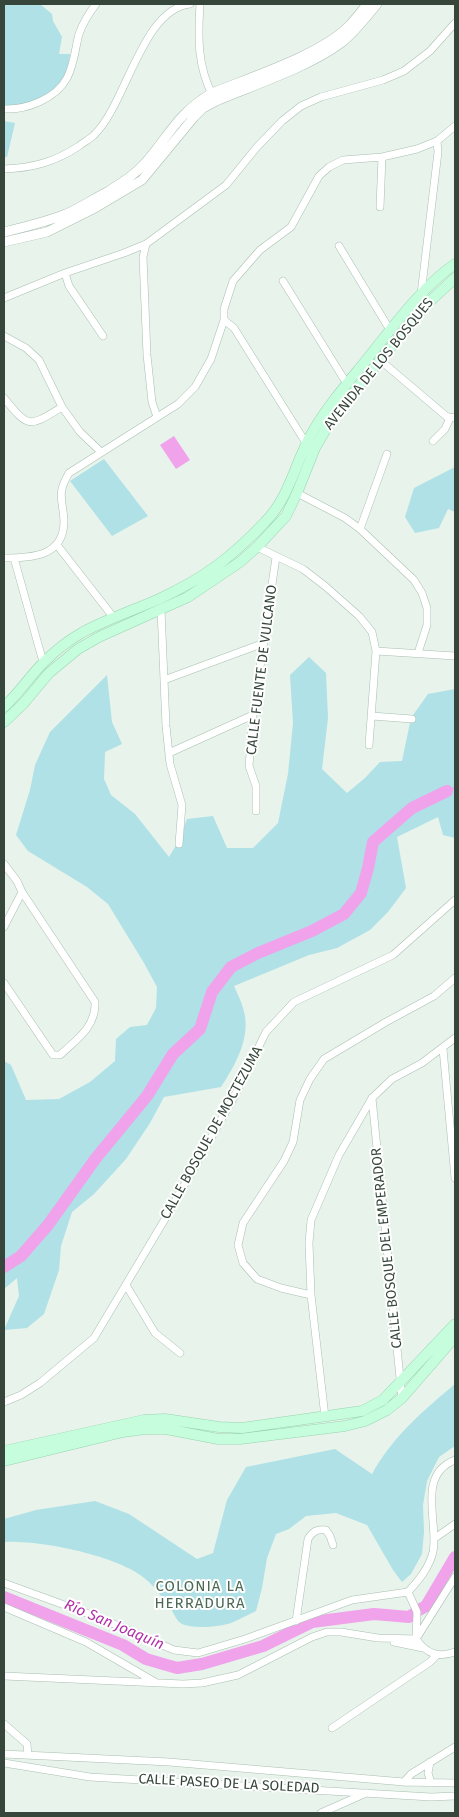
<!DOCTYPE html>
<html>
<head>
<meta charset="utf-8">
<style>
  body { margin:0 }
  #map { position:relative; width:459px; height:1817px; overflow:hidden; background:#e7f3eb; font-family:"Fira Sans",sans-serif }
  canvas { display:block }
  .frame { position:absolute; inset:0; border:5px solid #36463a; pointer-events:none }
</style>
</head>
<body>
<div id="map">
<canvas width="459" height="1817"></canvas>
<div class="frame"></div>
</div>
<script>
const g = document.querySelector('canvas').getContext('2d');
g.lineJoin = 'round';
function fillPath(path, color) { g.fillStyle = color; g.fill(path, 'evenodd'); }
function stroke(path, color, width, dash) { g.strokeStyle = color; g.lineWidth = width; g.lineCap = dash ? 'butt' : 'round'; g.setLineDash(dash || []); g.stroke(path); }
function write(font, color, halo, rows, align = 'center') {
  g.font = font + ' "Fira Sans",sans-serif'; g.lineWidth = 4; g.setLineDash([]); g.textBaseline = 'middle'; g.strokeStyle = halo; g.fillStyle = color; for (const [text, x, y, turn = 0] of rows) {
    g.save(); g.translate(x, y); g.rotate((+turn || 0) * Math.PI / 180); g.textAlign = isNaN(turn) ? turn : align; if (halo) g.strokeText(text, 0, 0); g.fillText(text, 0, 0); g.restore();
  }
}
fillPath(new Path2D(`
  M4 4H40L52 14 53 21 62 37 59 54H70C67 92 37 104 4 106Z
  M4 121 15 123 7 157H4Z
  M104 459 148 516 112 536 70 481Z
  M455 467V512L448 509 439 528 415 533 405 517 414 488Z
  M309 657 326 673 328 718 322 769 347 793 365 778 380 762 402 761 411 718 428 694 455 689V838L443 835 438 817 397 837 406 888 388 912 370 930 337 948 309 955 234 986C237 993 241 1001 243 1008 252 1036 236 1064 221 1087L164 1097 150 1123 126 1159 94 1194 72 1212 61 1246 59 1270 44 1314 27 1328 4 1330 19 1296 17 1278 4 1289V1061L11 1065 26 1100 59 1099 90 1082 115 1061 116 1039 130 1027 147 1025 156 1008 157 987 144 963 108 904 87 887 28 851 16 835 30 790 35 765 50 732 107 675 112 722 122 744 105 752 104 779 111 795 135 814 169 857 180 839 187 819 213 816 227 848H253L278 823 288 774 293 723 290 675Z
  M455 1384V1446L439 1457 427 1481 423 1505 424 1532 422 1554 411 1574 402 1582 393 1570 367 1525 336 1513 306 1516 289 1529 276 1534 267 1558 262 1588 256 1611C248 1615 240 1619 231 1623 220 1627 193 1629 182 1624 176 1621 173 1611 169 1606 163 1598 156 1589 149 1582 123 1556 40 1540 4 1542V1519L36 1510 95 1501 129 1514 197 1559 213 1553 227 1500 246 1467 335 1449 372 1474C394 1435 422 1412 455 1384Z`), '#afe1e7');
fillPath(new Path2D(`
  M174 436 190 460 176 469 160 445Z`), '#f0a3eb');
stroke(new Path2D(`
  M447 791 455 788`), '#f0a3eb', 2);
stroke(new Path2D(`
  M4 1267 21 1256 48 1225 96 1158 147 1096 173 1054 200 1029 212 992 231 967 258 953 312 931 344 914 361 893 368 868 373 842 412 808 447 791
  M4 1597 123 1645 146 1659 177 1668 202 1664 263 1646 312 1622 374 1614 409 1617 415 1613
  M419 1610 426 1606 455 1557`), '#f0a3eb', 12);
const minor = new Path2D(`
  M200 4C198 37 197 66 213 96
  M4 109C26 110 56 99 67 78 74 65 75 49 79 34 83 23 89 13 96 4
  M4 169C32 168 55 162 79 146 84 142 90 139 94 135 126 105 142 9 190 4
  M380 207 382 157
  M146 244 143 257 147 355 152 402 157 417
  M339 246 390 330
  M65 273 69 286 103 336
  M283 281 347 384
  M421 294 438 152 437 141
  M4 298 65 273 124 253 146 244 226 185 257 147 282 121 301 106 321 97 383 80 404 71 430 51 455 23
  M224 320 234 328 306 443 308 444
  M4 336 26 348 39 360 62 407 80 432 101 452
  M380 360 446 416 450 418 455 417
  M4 398C29 429 29 427 62 407
  M433 441 445 429 450 418
  M297 493 345 518 360 529 414 580 422 593 427 608V625L418 653
  M360 529 387 454
  M57 545 114 618
  M257 547 303 569 325 586 359 616 372 632 376 651 369 745
  M4 558C31 558 64 557 64 521 63 499 56 495 69 473L178 404 195 387 211 359 224 320V309L233 281 260 250 291 227 319 176 329 167 343 160 382 157 417 149 437 141 455 126
  M14 558 43 662
  M161 610 166 726 170 764 182 805 179 844
  M376 651 455 656
  M164 680 264 643
  M372 716 412 719
  M169 753 253 715
  M256 811V786L249 766 253 715 276 557
  M4 864 17 881 22 892 95 1002C96 1027 77 1039 60 1055H53L4 983
  M4 927 22 892
  M443 1049 455 1178
  M372 1098 402 1398
  M126 1285 155 1333 180 1353
  M311 1295 281 1288 257 1279 243 1263 238 1245 243 1223 284 1161 293 1142 300 1100 310 1079 324 1059 386 1022 434 996 455 978
  M4 1402 21 1395 40 1383 94 1338 165 1219 234 1097 266 1032 294 1002 393 955 455 900
  M325 1417 311 1295 309 1243 311 1220 339 1155 372 1098 392 1079 422 1063 455 1038
  M435 1538 455 1524
  M4 1583 100 1618 174 1650 198 1653 245 1639 352 1600 408 1592
  M4 1607 86 1642 155 1682
  M296 1621 308 1539C313 1531 317 1529 326 1530L330 1536 333 1545
  M416 1639 417 1612 408 1592C419 1580 429 1568 433 1552 439 1523 416 1475 455 1460
  M416 1639 455 1577
  M416 1639C427 1654 438 1658 455 1652
  M394 1642 423 1648
  M4 1676 183 1684 202 1683 238 1675 312 1637 327 1632H341L378 1638 416 1639
  M4 1724 27 1744 28 1755
  M332 1728 430 1662 436 1656
  M4 1754 169 1762 404 1782 455 1783
  M430 1762 428 1773 431 1783
  M4 1763 90 1777 431 1797 455 1796
  M404 1782 411 1774 455 1747
  M321 1813 366 1793`);
const tertiary = new Path2D(`
  M4 232C25 227 46 222 66 214 80 208 93 199 107 192 121 183 135 175 146 162 170 134 178 113 212 93 251 77 321 55 350 25 356 18 362 11 367 4
  M4 242 47 232 95 208 142 180 194 117 203 108 216 101C254 85 309 67 341 43 355 32 366 17 377 4`);
const secondary = new Path2D(`
  M4 707C19 693 30 676 44 662 55 651 69 640 83 632 107 619 134 610 159 599 204 578 231 558 265 522 290 497 295 462 312 433 326 408 346 385 364 363 390 331 421 287 455 264
  M4 722 23 704 49 673 78 649 99 637 188 597 240 562 257 547 286 516 297 493 315 448 333 417 427 304 455 278
  M4 1451 144 1420 165 1419 219 1427 242 1428 362 1411 383 1400 455 1324
  M4 1461 123 1432 145 1429H166L218 1439H240L345 1426 365 1421 387 1410 402 1398 455 1337`);
stroke(minor, '#a9bfb0', 8);
stroke(tertiary, '#a9bfb0', 10);
stroke(secondary, '#97d3ae', 11);
stroke(minor, '#fff', 7);
stroke(tertiary, '#fff', 9);
stroke(secondary, '#c6fedd', 10);
write('14px', '#36463a', '#fff', [
  ["AVENIDA DE LOS BOSQUES",379,364,-51],
  ["CALLE FUENTE DE VULCANO",262,670,-83],
  ["CALLE BOSQUE DE MOCTEZUMA",212,1133,-61],
  ["CALLE BOSQUE DEL EMPERADOR",387,1248,-96],
  ["CALLE PASEO DE LA SOLEDAD",229,1784,3]
]);
g.letterSpacing = '1px';
write('15px', '#4d6954', '#fff', [
  ["COLONIA LA",200,1587],
  ["HERRADURA",200,1604]
]);
g.letterSpacing = '0px';
write('italic 15px', '#b22fa7', '#fff', [
  ["Río San Joaquín",114,1625,23]
]);
</script>
</body>
</html>
